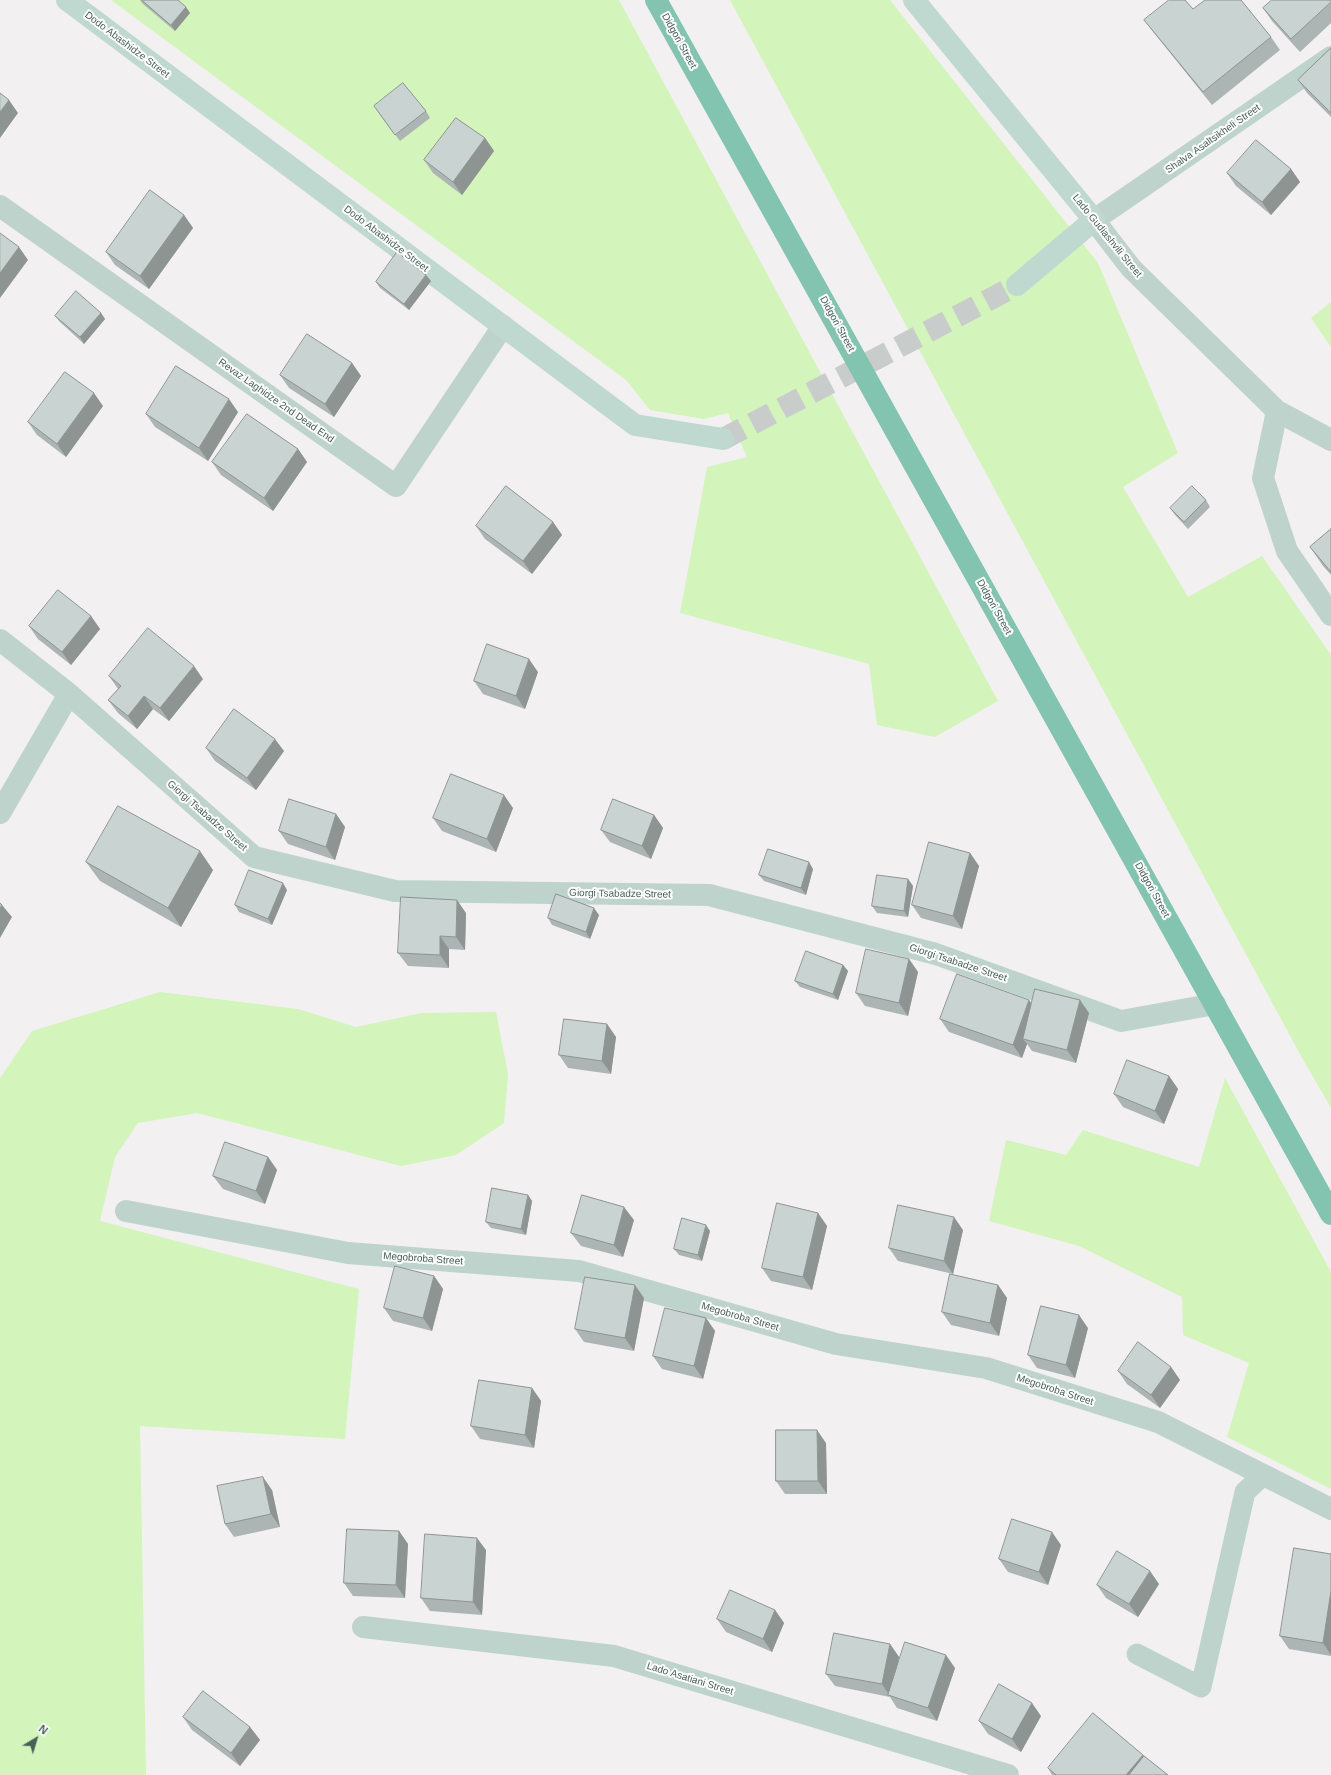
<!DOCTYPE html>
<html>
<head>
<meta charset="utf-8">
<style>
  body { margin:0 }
  #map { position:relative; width:1331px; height:1775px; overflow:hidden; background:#f3f0f2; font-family:Helvetica,sans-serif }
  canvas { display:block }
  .north { position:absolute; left:16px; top:1719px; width:40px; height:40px; -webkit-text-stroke:3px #fff; paint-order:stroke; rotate:38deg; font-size:11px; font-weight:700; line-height:16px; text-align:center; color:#466057 }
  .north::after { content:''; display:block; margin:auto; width:14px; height:18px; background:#466057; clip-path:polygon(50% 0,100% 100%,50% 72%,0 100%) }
</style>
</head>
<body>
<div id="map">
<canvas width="1331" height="1775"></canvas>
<div class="north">N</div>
</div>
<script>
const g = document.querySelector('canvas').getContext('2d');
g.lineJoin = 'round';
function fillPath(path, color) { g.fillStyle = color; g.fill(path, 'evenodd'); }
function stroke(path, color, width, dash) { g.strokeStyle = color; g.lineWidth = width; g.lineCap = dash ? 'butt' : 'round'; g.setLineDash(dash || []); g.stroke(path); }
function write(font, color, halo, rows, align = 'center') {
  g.font = font + ' Helvetica,sans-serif'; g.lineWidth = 4; g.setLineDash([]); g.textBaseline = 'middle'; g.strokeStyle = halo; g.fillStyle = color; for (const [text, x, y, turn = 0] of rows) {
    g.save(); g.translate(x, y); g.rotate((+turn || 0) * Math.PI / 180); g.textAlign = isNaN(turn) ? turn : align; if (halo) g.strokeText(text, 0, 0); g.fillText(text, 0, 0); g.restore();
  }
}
fillPath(new Path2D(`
  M111 0H619L998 701 935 737 877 725 869 664 680 613 707 467 747 457 728 413 704 419 650 410 626 380Z
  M730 0H890L1098 263 1178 453 1123 487 1188 597 1262 556 1331 655V1108L1301 1056Z
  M1331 302V347L1311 318Z
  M160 992 298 1009 356 1027 422 1013 496 1012 508 1074 504 1123 456 1155 401 1166 197 1113 138 1123 115 1157 100 1221 359 1289 345 1439 140 1426 146 1775H0V1078L32 1031Z
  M1225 1078 1331 1272V1489L1227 1437 1249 1363 1183 1335 1182 1297 1079 1246 989 1221 1006 1140 1066 1155 1083 1130 1199 1167Z`), '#d3f4ba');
stroke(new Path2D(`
  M723 439 1017 285`), '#c8cccb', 22, [22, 11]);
stroke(new Path2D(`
  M1137 1654 1201 1687 1245 1492 1263 1475`), '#bfd3cd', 21);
stroke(new Path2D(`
  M1331 57 1094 220 1131 268 1277 411 1331 440
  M0 206 396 486 503 326
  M1277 411 1263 478 1287 551 1331 615
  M0 640 69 694 254 857 395 891 709 895 936 954 1121 1021 1215 1004
  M0 813 69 694
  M126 1211 348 1253 579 1271 836 1344 986 1368 1158 1422 1331 1509
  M363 1627 614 1656 1008 1775`), '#bfd3cd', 22);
stroke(new Path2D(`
  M67 0 635 425 723 439
  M914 0 1094 220 1017 285`), '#bfd9d1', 22);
stroke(new Path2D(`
  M656 0 1331 1214`), '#83c4b1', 22);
fillPath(new Path2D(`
  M140 0H178L190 13 175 31 143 4Z
  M1331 0V23L1300 52 1272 21 1263 8Z
  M1193 9 1271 37 1280 50 1212 105 1154 33 1144 20Z
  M1331 48V117L1307 93 1298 80Z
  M426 111 430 118 400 141 378 112Z
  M485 138 494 151 462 195 433 173 424 160Z
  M1291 169 1300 182 1271 215 1236 186 1227 173Z
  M184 215 193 228 149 289 115 265 106 252Z
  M431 281 409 310 380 288 376 282Z
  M101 313 105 319 84 344 60 322 55 316Z
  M352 363 361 376 334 417 289 388 280 375Z
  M103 406 66 457 37 435 28 422Z
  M238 412 208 461 155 427 146 414Z
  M298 449 307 462 273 511 221 475 212 462Z
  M1206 500 1210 507 1188 529 1175 515 1170 508Z
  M553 522 562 535 532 574 485 539 476 526Z
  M1331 529V575L1323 566 1310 547Z
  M91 616 100 629 71 665 38 639 29 626Z
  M538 672 525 709 483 694 474 681Z
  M109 676 203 679 169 721 153 709 137 729 118 713 108 700 118 689Z
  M206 748 284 751 256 790 215 761Z
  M513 808 496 852 442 831 433 818Z
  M336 814 345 827 335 860 288 844 279 831Z
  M654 815 663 828 651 859 610 842 601 830Z
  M970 853 979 866 962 929 921 918 912 905Z
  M86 862 213 870 181 927 100 881Z
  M813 869 806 895 764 881 759 875Z
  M908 879 913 886 908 917 877 913 872 906Z
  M287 890 272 925 239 912 235 905Z
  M466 913 465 950 449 949V968L408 966 398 953Z
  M599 915 590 939 552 925 548 918Z
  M909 959 918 972 908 1016 865 1006 856 993Z
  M843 965 848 971 838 1000 800 987 795 981Z
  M1089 1013 1076 1063 1032 1051 1027 1044 1022 1058 949 1032 940 1019Z
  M607 1024 616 1037 611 1074 568 1068 559 1055Z
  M1169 1076 1178 1089 1164 1124 1123 1107 1114 1094Z
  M268 1157 277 1170 265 1204 223 1189 213 1176Z
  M528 1195 532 1201 526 1235 491 1228 486 1222Z
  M818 1213 827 1226 812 1290 771 1281 762 1268Z
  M634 1220 623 1257 581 1246 571 1233Z
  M963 1230 953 1274 898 1261 889 1248Z
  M710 1231 702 1261 679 1255 674 1249Z
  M434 1276 443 1289 432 1331 393 1321 384 1308Z
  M998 1285 1007 1298 999 1336 951 1325 942 1312Z
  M644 1298 634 1351 584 1342 575 1329Z
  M706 1318 715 1331 703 1379 662 1369 653 1356Z
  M1088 1328 1075 1378 1037 1368 1028 1355Z
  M1171 1367 1180 1380 1160 1408 1127 1384 1118 1371Z
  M532 1388 541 1401 534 1448 480 1439 471 1426Z
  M826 1443 827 1494H785L776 1481Z
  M272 1490 280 1527 234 1537 225 1524Z
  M399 1531 408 1544 405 1598 353 1596 344 1583Z
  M1061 1545 1048 1585 1008 1572 999 1559Z
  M486 1550 482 1615 430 1611 421 1598Z
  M1331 1554V1656L1289 1649 1280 1636Z
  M1159 1584 1138 1617 1106 1598 1097 1585Z
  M775 1610 784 1623 772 1652 726 1632 717 1619Z
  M890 1644 899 1657 897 1669 955 1668 937 1721 897 1708 890 1697 835 1686 826 1674Z
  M1041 1716 1021 1752 988 1734 979 1721Z
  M183 1717 250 1727 260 1740 240 1766 192 1730Z
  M1143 1755 1144 1756 1168 1775H1052L1048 1768Z`), '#adb5b4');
fillPath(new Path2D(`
  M186 7 190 13 175 31 171 25Z
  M9 100 18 113 0 138V112Z
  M485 138 494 151 462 195 453 182Z
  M1291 169 1300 182 1271 215 1262 202Z
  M184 215 193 228 149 289 140 276Z
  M19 247 28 260 0 298V273Z
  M426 275 431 281 409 310 404 304Z
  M101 313 105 319 84 344 80 337Z
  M352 363 361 376 334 417 325 404Z
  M94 393 103 406 66 457 57 444Z
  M229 399 238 412 208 461 199 448Z
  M298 449 307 462 273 511 264 498Z
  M553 522 562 535 532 574 523 561Z
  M91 616 100 629 71 665 62 652Z
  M529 659 538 672 525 709 516 696Z
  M194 666 203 679 169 721 160 708Z
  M144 696 153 709 137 729 128 716Z
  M275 739 284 751 256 790 247 778Z
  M504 795 513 808 496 852 487 839Z
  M336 814 345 827 335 860 326 847Z
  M654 815 663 828 651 859 642 846Z
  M200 851 213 870 181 927 168 908Z
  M970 853 979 866 962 929 953 916Z
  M809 862 813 869 806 895 801 888Z
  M908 879 913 886 908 917 904 911Z
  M283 883 287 890 272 925 268 919Z
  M457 900 466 913 465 950 456 937Z
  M2 905 12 917 0 938V909Z
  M594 908 599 915 590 939 586 932Z
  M440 936 449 949V968L440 955Z
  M909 959 918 972 908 1016 899 1003Z
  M843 965 848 971 838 1000 833 994Z
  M1029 1000 1038 1013 1023 1039 1027 1044 1022 1058 1013 1045Z
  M1080 1000 1089 1013 1076 1063 1067 1050Z
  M607 1024 616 1037 611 1074 602 1061Z
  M1169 1076 1178 1089 1164 1124 1155 1111Z
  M268 1157 277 1170 265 1204 256 1191Z
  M528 1195 532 1201 526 1235 521 1229Z
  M624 1207 634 1220 623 1257 614 1245Z
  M818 1213 827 1226 812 1290 803 1277Z
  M954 1217 963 1230 953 1274 944 1261Z
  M706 1225 710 1231 702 1261 698 1255Z
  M434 1276 443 1289 432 1331 423 1318Z
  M635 1285 644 1298 634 1351 625 1338Z
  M998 1285 1007 1298 999 1336 990 1323Z
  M1079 1315 1088 1328 1075 1378 1066 1365Z
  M706 1318 715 1331 703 1379 694 1366Z
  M1171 1367 1180 1380 1160 1408 1151 1395Z
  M532 1388 541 1401 534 1448 525 1435Z
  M817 1430 826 1443 827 1494 818 1481Z
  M263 1477 272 1490 280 1527 271 1514Z
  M399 1531 408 1544 405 1598 396 1585Z
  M1052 1532 1061 1545 1048 1585 1039 1572Z
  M477 1538 486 1550 482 1615 473 1602Z
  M1150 1571 1159 1584 1138 1617 1129 1604Z
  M1331 1591V1655L1323 1643Z
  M775 1610 784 1623 772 1652 763 1639Z
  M890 1644 899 1657 891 1696H890L882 1684Z
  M946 1655 955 1668 937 1721 928 1708Z
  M1032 1703 1041 1716 1021 1752 1012 1739Z
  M250 1727 260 1740 240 1766 231 1753Z
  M1143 1755 1152 1768 1146 1775H1126Z`), '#8d9492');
const building = new Path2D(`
  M142 0H178L186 7 171 25Z
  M1169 0H1185L1193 9 1205 0H1241L1271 37 1203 92 1144 20Z
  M1272 0H1331V2L1291 39 1263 8Z
  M1331 48V113L1298 80Z
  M403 83 426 111 395 135 374 106Z
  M0 93 9 100 0 112Z
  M456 118 485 138 453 182 424 160Z
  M1256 140 1291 169 1262 202 1227 173Z
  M150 190 184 215 140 276 106 252Z
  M0 233 19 247 0 273Z
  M397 252 426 275 404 304 376 282Z
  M76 291 101 313 80 337 55 316Z
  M307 334 352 363 325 404 280 375Z
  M176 366 229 399 199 448 146 414Z
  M65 372 94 393 57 444 28 422Z
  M247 414 298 449 264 498 212 462Z
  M506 486 553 522 523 561 476 526Z
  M1192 486 1206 500 1184 522 1170 508Z
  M1331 529V572L1310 547Z
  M58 590 91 616 62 652 29 626Z
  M148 628 194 666 160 708 144 696 128 716 108 700 121 686 109 676Z
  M487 644 529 659 516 696 474 681Z
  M234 709 275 739 247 778 206 748Z
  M451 774 504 795 487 839 433 818Z
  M289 799 336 814 326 847 279 831Z
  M613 799 654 815 642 846 601 830Z
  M118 806 200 851 168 908 86 862Z
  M929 842 970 853 953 916 912 905Z
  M768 849 809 862 801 888 759 875Z
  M249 870 283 883 268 919 235 905Z
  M877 875 908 879 904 911 872 906Z
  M556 894 594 908 586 932 548 918Z
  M401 897 457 900 456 937 440 936V955L398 953Z
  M0 903 2 905 0 909Z
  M866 949 909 959 899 1003 856 993Z
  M806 951 843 965 833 994 795 981Z
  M957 974 1029 1000 1013 1045 940 1019Z
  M1035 989 1080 1000 1067 1050 1023 1039Z
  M564 1019 607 1024 602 1061 559 1055Z
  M1127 1060 1169 1076 1155 1111 1114 1094Z
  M225 1142 268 1157 256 1191 213 1176Z
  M492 1188 528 1195 521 1229 486 1222Z
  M582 1195 624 1207 614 1245 571 1233Z
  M777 1203 818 1213 803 1277 762 1268Z
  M898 1205 954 1217 944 1261 889 1248Z
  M682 1218 706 1225 698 1255 674 1249Z
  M395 1266 434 1276 423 1318 384 1308Z
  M950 1274 998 1285 990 1323 942 1312Z
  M585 1277 635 1285 625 1338 575 1329Z
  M1041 1306 1079 1315 1066 1365 1028 1355Z
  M665 1308 706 1318 694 1366 653 1356Z
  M1138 1342 1171 1367 1151 1395 1118 1371Z
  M479 1380 532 1388 525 1435 471 1426Z
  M776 1430H817L818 1481H776Z
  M263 1477 271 1514 225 1524 217 1486Z
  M1012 1519 1052 1532 1039 1572 999 1559Z
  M347 1529 399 1531 396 1585 344 1583Z
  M425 1534 477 1538 473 1602 421 1598Z
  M1294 1548 1331 1554V1591L1323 1643 1280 1636Z
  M1117 1551 1150 1571 1129 1604 1097 1585Z
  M730 1590 775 1610 763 1639 717 1619Z
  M834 1633 890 1644 882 1684 826 1674Z
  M905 1642 946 1655 928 1708 888 1695Z
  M999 1684 1032 1703 1012 1739 979 1721Z
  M203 1691 250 1727 231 1753 183 1717Z
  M1093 1713 1143 1755 1126 1775H1056L1048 1768Z
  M1144 1756 1168 1775H1129Z`);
fillPath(building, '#c9d3d1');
stroke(building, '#8d9492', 1);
write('10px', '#466057', '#fff', [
  ["Didgori Street",679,41,61],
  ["Dodo Abashidze Street",127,45,37],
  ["Shalva Asaltsikheli Street",1213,139,-35],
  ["Lado Gudiashvili Street",1107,236,51],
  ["Dodo Abashidze Street",386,239,37],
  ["Didgori Street",837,324,61],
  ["Revaz Laghidze 2nd Dead End",276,401,35],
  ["Didgori Street",994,607,61],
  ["Giorgi Tsabadze Street",207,816,41],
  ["Didgori Street",1152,890,61],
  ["Giorgi Tsabadze Street",620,894,1],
  ["Giorgi Tsabadze Street",958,963,18],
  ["Megobroba Street",423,1259,4],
  ["Megobroba Street",740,1317,16],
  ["Megobroba Street",1055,1390,18],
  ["Lado Asatiani Street",690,1679,17]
]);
</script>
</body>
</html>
